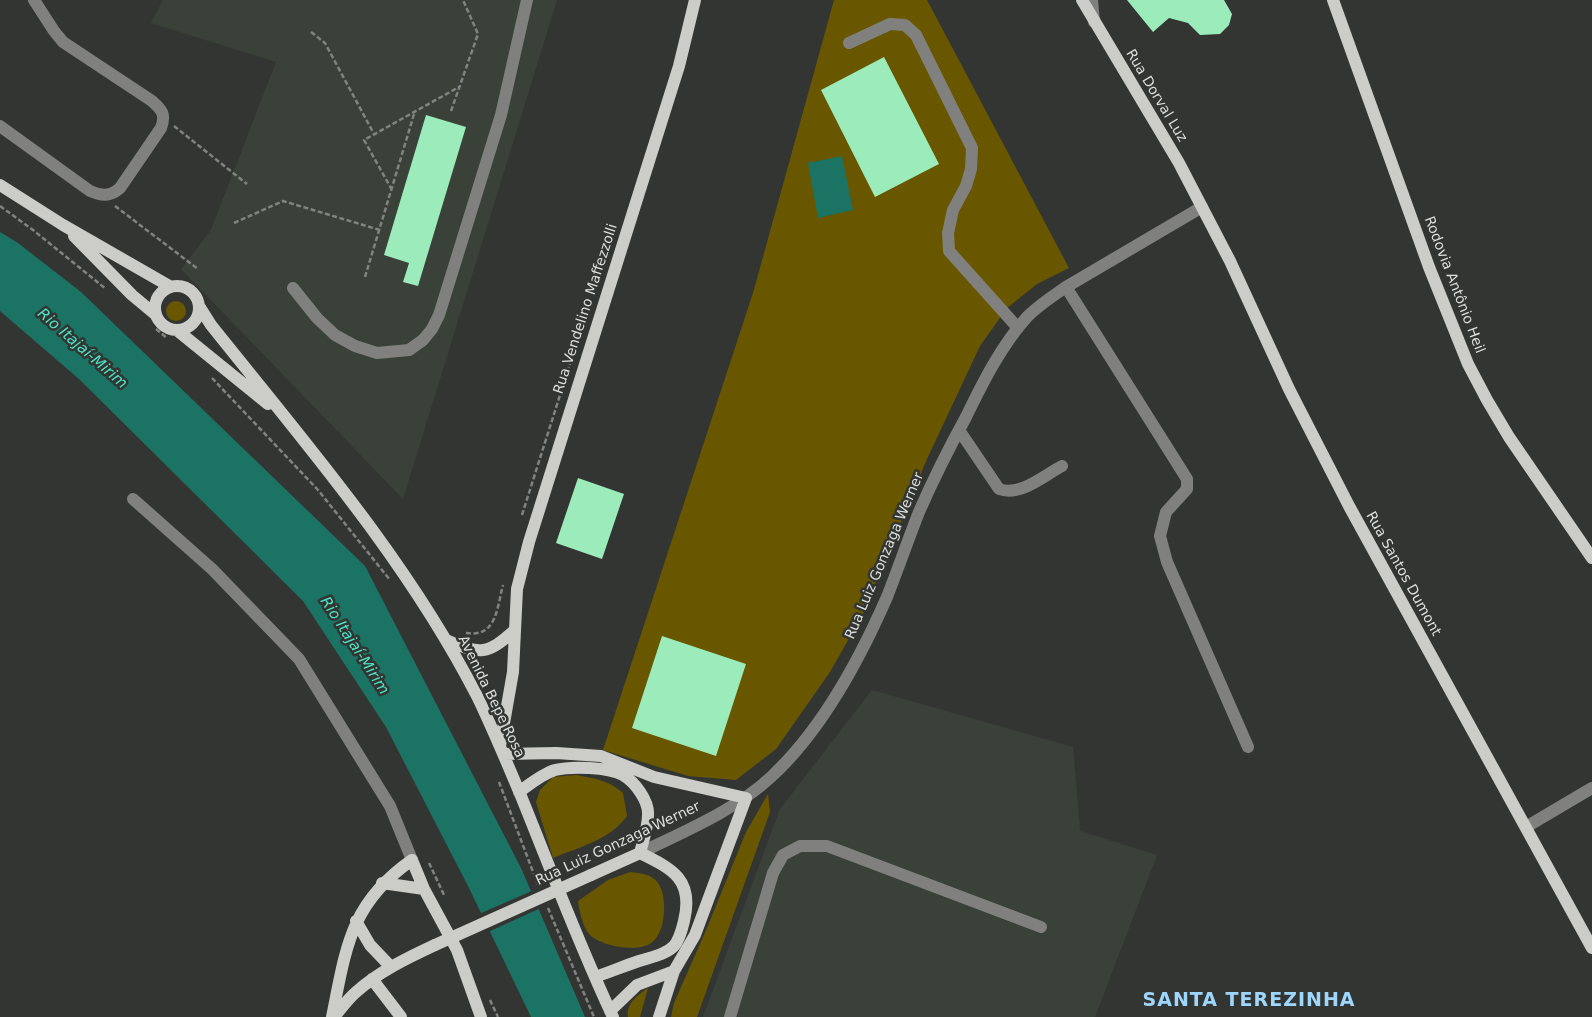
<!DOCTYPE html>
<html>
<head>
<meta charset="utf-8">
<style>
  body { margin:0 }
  canvas { display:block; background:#333532 }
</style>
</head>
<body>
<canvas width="1592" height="1017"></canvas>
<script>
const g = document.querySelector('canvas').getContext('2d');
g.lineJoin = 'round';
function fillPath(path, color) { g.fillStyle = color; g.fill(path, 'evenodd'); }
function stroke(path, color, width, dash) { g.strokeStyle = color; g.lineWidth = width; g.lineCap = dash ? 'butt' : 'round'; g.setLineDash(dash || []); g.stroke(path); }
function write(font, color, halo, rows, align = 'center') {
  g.font = font + ' "DejaVu Sans",sans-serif'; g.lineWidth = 5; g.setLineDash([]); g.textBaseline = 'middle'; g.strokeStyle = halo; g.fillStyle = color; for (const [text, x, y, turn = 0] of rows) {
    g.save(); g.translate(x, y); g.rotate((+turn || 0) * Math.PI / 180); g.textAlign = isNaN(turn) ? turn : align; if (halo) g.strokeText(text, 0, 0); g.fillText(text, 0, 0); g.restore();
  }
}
fillPath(new Path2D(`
  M163 0H557L403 499 181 269 211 230 276 62 151 23Z
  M872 690 1073 747 1080 831 1157 855 1095 1017H703L780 809Z`), '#3a4138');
fillPath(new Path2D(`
  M834 0H927L1069 268 1037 284 1007 308 980 346 927 459 864 612 830 672 776 749 736 780 688 776 603 750 753 293Z
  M166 311a10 10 0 1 1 20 0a10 10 0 1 1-20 0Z
  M577 775C596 779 608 780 623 793L627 816C610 840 579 847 553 858L536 802 540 790 553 777Z
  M768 794 770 812 697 1017H671L674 1003 707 928 746 832Z
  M630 872C640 873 652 874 658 883 668 896 666 934 651 943 637 953 600 946 589 934 583 927 579 910 578 901L608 880Z
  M648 988 640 1017H628C626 1003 638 995 648 988Z`), '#695700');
fillPath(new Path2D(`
  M842 156 853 210 818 218 808 163Z
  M0 232 18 243 81 292 365 566 521 868 585 1017H531L469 888 386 727 303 601 79 379 0 311Z`), '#1b7363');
fillPath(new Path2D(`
  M534 890 541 908 488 932 479 914Z`), '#333532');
fillPath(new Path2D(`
  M1127 0H1224L1232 14 1229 25 1220 34 1200 35 1188 23 1169 18 1153 32Z
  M884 57 939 164 875 197 821 90Z
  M426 115 466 127 418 286 403 282 409 263 384 255Z
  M578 478 624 494 602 559 556 543Z
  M662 636 746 664 716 756 632 728Z`), '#9becba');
stroke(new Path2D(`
  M311 32 325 43 374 134
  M451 111 478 34 463 0
  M174 126 247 184
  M392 190 364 140 459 87
  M0 206 33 230 106 289
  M115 206 198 269
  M234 223 283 201 380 230
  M365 277 415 111
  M156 329 167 338
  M212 378 318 490 390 580
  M522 515 587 310
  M466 633C497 638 497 607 503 585
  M499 782 538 885
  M429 863 445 897
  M548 908 594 1017
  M490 1000 498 1017`), '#818381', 2.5, [5, 2.5]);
stroke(new Path2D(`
  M1092 0 1094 22
  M849 43 890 24 905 25 916 35 972 148 971 169 966 186 953 210 948 233 949 251 1018 328
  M0 126 90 191C102 196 110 197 120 188L161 128C166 114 162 110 152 101L63 42 54 31 34 0
  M1066 287 1187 479V489L1166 512 1160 536 1167 562 1248 747
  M293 288 317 318 335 335 355 346 377 353 409 350 423 340 432 329 439 315 501 115 527 0
  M959 430 999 489C1020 497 1043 476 1062 466
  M133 499 212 569 299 659 390 806 412 860
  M1526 827 1592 788
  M640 853C683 832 736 810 771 777 822 730 859 661 887 597 898 569 908 540 919 512 933 480 949 448 966 417 983 382 1001 346 1027 317 1039 305 1053 296 1066 287L1202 207
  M730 1017 773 873 783 855 800 846H827L1041 927`), '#80817f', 12);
stroke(new Path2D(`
  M1082 0 1179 163 1230 261 1289 389 1349 506 1592 948
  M1333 0 1429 267 1468 364 1487 400 1509 437 1592 558
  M0 185 63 225 171 287
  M74 236 132 295 156 315
  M155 308a22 22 0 1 1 44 0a22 22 0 1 1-44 0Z
  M199 306 211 325C306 444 407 560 477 696 493 729 507 763 521 796 551 870 579 945 613 1017
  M178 331 268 404
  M446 640C481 655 487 655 515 630
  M500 746 513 672 517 589 529 542 679 66 695 0
  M504 754 556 753 601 756 654 777 746 798 695 935 674 971 659 1017
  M519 792C530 784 542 774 555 770 571 766 608 767 623 775 635 782 649 801 648 815 648 827 643 841 640 853
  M591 875 640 853
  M382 883 424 889
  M356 921 370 945 391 967
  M595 977C610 972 624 966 639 961 651 957 665 955 674 946 680 939 682 929 684 921 694 880 673 869 640 853
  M372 979 401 1017
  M610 1011 637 985 674 971
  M332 1017C346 948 350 903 412 860L424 889 457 950 481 1017
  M334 1017C341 1009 347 1000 355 993 378 972 407 958 435 945`), '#cccdc8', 12);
stroke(new Path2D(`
  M435 945 591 875`), '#cccdc8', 12);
write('14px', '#dddfdd', '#333532', [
  ["Rua Dorval Luz",1156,96,59],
  ["Rodovia Antônio Heil",1454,285,69],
  ["Rua Vendelino Maffezzolli",586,309,-72],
  ["Rua Luiz Gonzaga Werner",885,556,-67],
  ["Rua Santos Dumont",1403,574,61],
  ["Avenida Bepe Rosa",491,697,64],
  ["Rua Luiz Gonzaga Werner",618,844,-25]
]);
write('italic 15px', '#4ae6c8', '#333532', [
  ["Rio Itajaí-Mirim",82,349,41],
  ["Rio Itajaí-Mirim",354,646,57]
]);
g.letterSpacing = '1px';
write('bold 19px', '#9ed6fe', '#333532', [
  ["SANTA TEREZINHA",1249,1001]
]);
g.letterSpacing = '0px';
</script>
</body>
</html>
